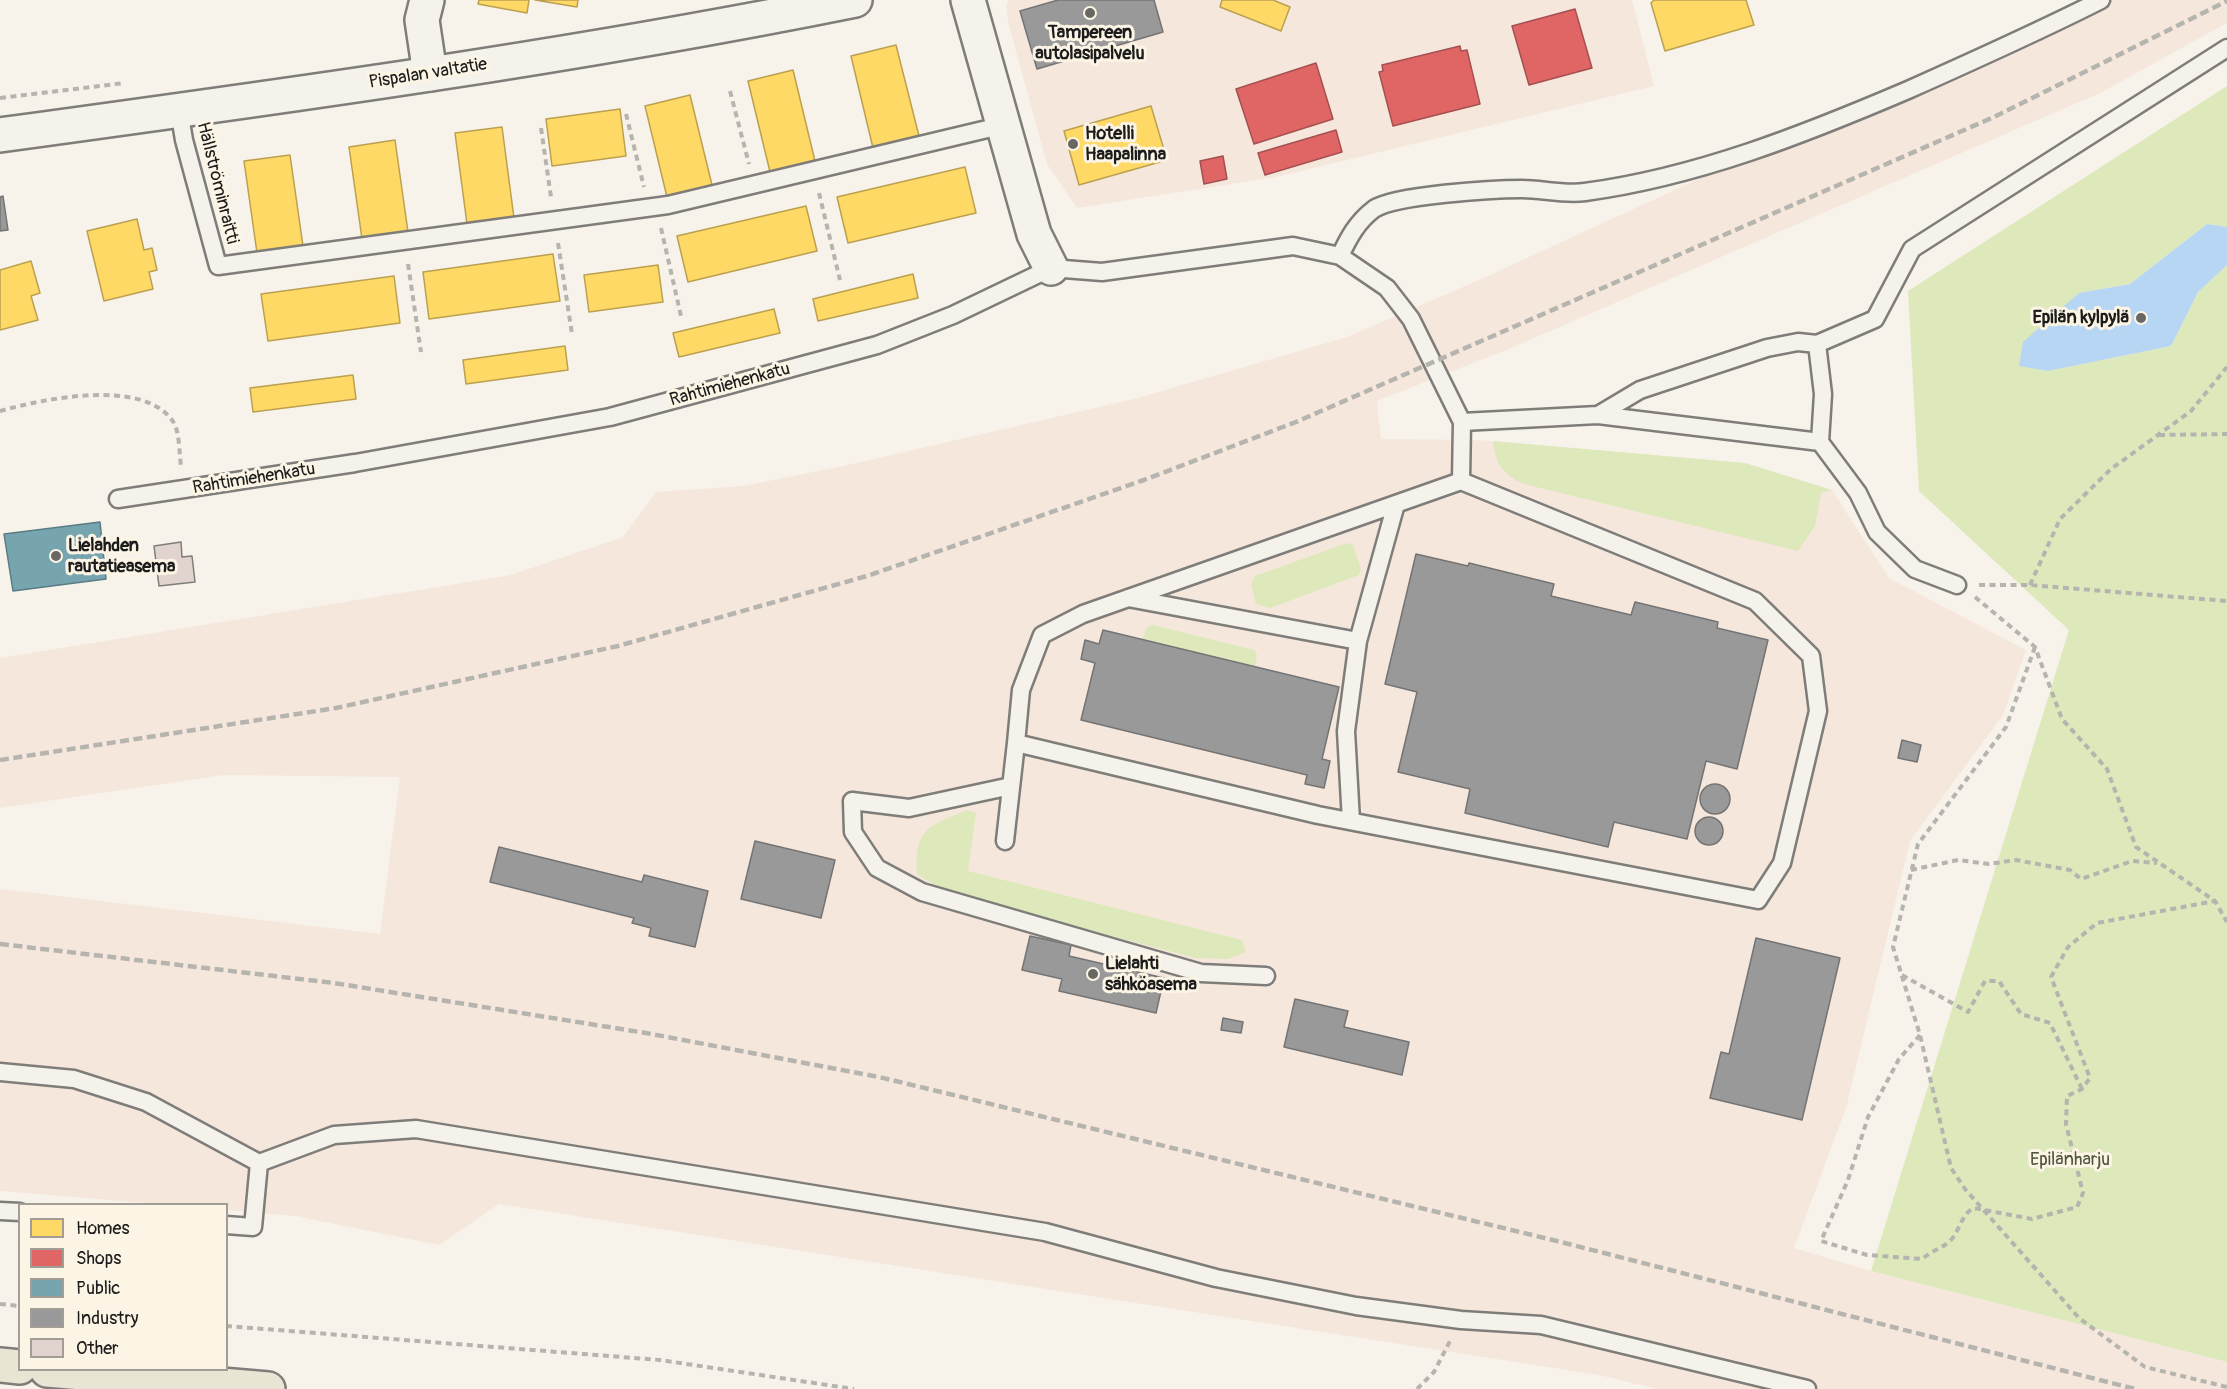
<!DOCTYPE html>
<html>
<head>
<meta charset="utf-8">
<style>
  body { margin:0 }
  #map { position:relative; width:2227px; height:1389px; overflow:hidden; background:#f7f3ea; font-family:Pangolin,sans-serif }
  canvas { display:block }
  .legend { position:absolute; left:18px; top:1203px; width:210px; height:168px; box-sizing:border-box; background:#fcf5e5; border:2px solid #a29e95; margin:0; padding:8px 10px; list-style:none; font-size:18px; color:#1c1c1c }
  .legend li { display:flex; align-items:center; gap:12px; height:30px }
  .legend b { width:30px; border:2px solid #a29e95 }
</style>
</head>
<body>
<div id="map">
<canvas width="2227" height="1389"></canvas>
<ul class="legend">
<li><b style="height:16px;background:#ffd966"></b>Homes</li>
<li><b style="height:16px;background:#e06666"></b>Shops</li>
<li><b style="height:16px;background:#76a5af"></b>Public</li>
<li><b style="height:16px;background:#999"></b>Industry</li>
<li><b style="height:16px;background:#e1d4ce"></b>Other</li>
</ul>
</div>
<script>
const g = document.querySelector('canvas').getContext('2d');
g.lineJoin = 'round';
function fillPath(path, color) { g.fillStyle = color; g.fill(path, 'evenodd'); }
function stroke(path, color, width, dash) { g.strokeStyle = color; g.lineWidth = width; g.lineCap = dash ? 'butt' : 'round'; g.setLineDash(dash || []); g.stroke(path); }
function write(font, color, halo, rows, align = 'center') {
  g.font = font + ' Pangolin,sans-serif'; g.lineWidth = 6; g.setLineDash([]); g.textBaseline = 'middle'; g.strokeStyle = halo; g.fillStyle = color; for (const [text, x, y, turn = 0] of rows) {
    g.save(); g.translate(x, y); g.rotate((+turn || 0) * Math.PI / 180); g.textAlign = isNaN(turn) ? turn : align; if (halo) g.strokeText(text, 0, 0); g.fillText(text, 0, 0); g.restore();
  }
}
fillPath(new Path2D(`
  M1009 0H1632L1654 86 1276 177 1077 208 1047 164 1008 22 1006 6Z
  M2088 0H2227V23L2100 93 1511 348 1377 401 1381 439 1477 440 1745 463 1832 490 1889 578 2026 650 2003 715 1910 841 1846 1108 1794 1248 1871 1271 2227 1362V1389H1657L1599 1375 499 1204 439 1245 295 1216 227 1210 226 1204H158L0 1191V889L380 934 400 777 224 775 0 808V658L511 575 623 537 656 492 743 486 848 465 1138 398 1347 337 1479 280Z`), '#f6e7dc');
fillPath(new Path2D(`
  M2227 86V227L2207 224 2130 284 2079 293 2019 365 2048 371 2171 346 2198 292 2227 265V1362L1871 1271 2069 630 1919 491 1908 291Z
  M1493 441 1745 463 1832 490 1821 493 1815 526 1798 551 1524 484C1503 475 1495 463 1493 441Z
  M1347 543 1353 545 1361 569 1359 575 1270 608 1256 604 1251 584 1255 576Z
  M1153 625 1254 650 1257 655 1255 667 1142 640 1147 627Z
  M967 810 976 813 968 871 1242 940 1246 952 1228 959 1195 958 944 891 917 874C914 828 929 826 967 810Z`), '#dde8bb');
fillPath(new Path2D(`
  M2207 224 2227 227V265L2198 292 2171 346 2048 371 2019 366 2023 342 2079 293 2130 284Z`), '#b7d6f3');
const homes = new Path2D(`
  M479 0H529L527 13 478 4Z
  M535 0H578L577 7Z
  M1222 0H1273L1290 7 1281 31 1220 7Z
  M1654 0H1746L1754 25 1665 51 1651 3Z
  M896 45 919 136 873 148 851 56Z
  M793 70 815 161 770 172 748 81Z
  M690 95 712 185 667 197 645 106Z
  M1151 106 1167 160 1079 185 1064 131Z
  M620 109 626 156 552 166 546 119Z
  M502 127 514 218 467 224 455 133Z
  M395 140 408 232 362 239 349 147Z
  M290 155 303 246 257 253 244 161Z
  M965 167 976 213 848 243 837 197Z
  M806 206 817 251 688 282 677 236Z
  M137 219 144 250 152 248 157 270 149 272 153 289 104 301 87 231Z
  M553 254 560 301 429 319 423 272Z
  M31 261 40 293 31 296 38 320 0 330V270Z
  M658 265 663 302 589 312 584 275Z
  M913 274 918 298 818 321 813 299Z
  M394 276 400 323 268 341 261 294Z
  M774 309 780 333 679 357 673 333Z
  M565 346 568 370 466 384 463 360Z
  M353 375 356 399 253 412 250 388Z`);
fillPath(homes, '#ffd966');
stroke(homes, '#bba050', 1.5);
const shops = new Path2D(`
  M1575 9 1592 68 1529 85 1512 26Z
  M1460 46 1461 51 1467 50 1480 104 1393 126 1379 72 1383 71 1382 65Z
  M1316 63 1333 119 1254 144 1236 89Z
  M1336 130 1342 152 1265 175 1258 153Z
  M1223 156 1227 179 1204 184 1200 161Z`);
fillPath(shops, '#e06666');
stroke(shops, '#a55050', 1.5);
const public = new Path2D(`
  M100 522 106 579 13 591 4 534Z`);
fillPath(public, '#76a5af');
stroke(public, '#5b7c83', 1.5);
const industry = new Path2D(`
  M1058 0H1154L1163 32 1037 69 1020 11Z
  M3 196 8 230 0 231V197Z
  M1416 554 1468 566 1469 563 1554 584 1551 596 1631 615 1635 602 1718 622 1717 628 1768 640 1737 769 1706 761 1687 839 1614 822 1608 847 1465 813 1470 789 1398 772 1417 692 1385 684Z
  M1103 630 1339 687 1322 759 1330 761 1324 788 1305 784 1307 775 1081 720 1095 663 1081 659 1085 640 1099 644Z
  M1902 740 1921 745 1917 762 1898 758Z
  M1700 799a15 15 0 1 1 30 0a15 15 0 1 1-30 0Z
  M1695 831a14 14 0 1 1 28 0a14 14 0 1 1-28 0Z
  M755 841 835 860 821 918 741 899Z
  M499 847 642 882 644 875 708 891 695 947 649 936 651 928 632 923 634 918 490 882Z
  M1030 936 1071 945 1069 956 1164 978 1156 1013 1059 991 1062 979 1022 970Z
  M1756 938 1840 958 1802 1120 1710 1098 1721 1052 1729 1054Z
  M1295 999 1348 1011 1344 1027 1409 1042 1402 1075 1284 1047Z
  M1223 1018 1243 1022 1241 1033 1221 1030Z`);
fillPath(industry, '#999');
stroke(industry, '#747474', 1.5);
const building = new Path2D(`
  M181 542 182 557 192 556 195 582 159 586 154 546Z`);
fillPath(building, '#e1d4ce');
stroke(building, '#7f7d79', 1.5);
const service = new Path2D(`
  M179 110 184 140 218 266 668 205 1004 125
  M1340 256C1349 237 1357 222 1374 209 1395 195 1493 189 1522 189 1542 189 1564 195 1585 192 1697 177 1805 134 1908 90 1973 61 2038 32 2101 0
  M1817 344 1875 319 1912 249 2227 48
  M1598 415 1640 390 1767 348 1798 342 1817 344 1823 394 1820 442
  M1462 422 1598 415 1820 442 1858 493 1877 532 1915 569 1957 585
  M118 499 355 463 610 417 877 345 953 315 1051 268 1102 272 1293 246 1340 256 1387 288 1411 319 1462 422 1461 481 1083 614 1042 635 1021 690 1016 743 1318 815 1758 900 1782 863 1818 711 1811 656 1755 601 1461 481
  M1128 598 1358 641 1396 504
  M1011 786 909 808 852 801 853 832 877 868 922 892 1201 973 1266 976
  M1351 821 1346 731 1358 641
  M1005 841 1016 743
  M0 1072 74 1079 146 1102 259 1163 334 1135 416 1129 1045 1232 1216 1278 1356 1306 1461 1320 1541 1325 1807 1389
  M0 1211 20 1212
  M226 1225 253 1227 259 1163`);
const minor = new Path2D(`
  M968 0 1034 234 1051 268`);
const tertiary = new Path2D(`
  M427 0 422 20 430 74`);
const secondary = new Path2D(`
  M0 135C286 96 572 57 855 0`);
const trunk = new Path2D(`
  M0 1365 20 1367
  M47 1370 268 1389`);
stroke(service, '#7f7d79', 21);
stroke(minor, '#7f7d79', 38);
stroke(tertiary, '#7f7d79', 38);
stroke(secondary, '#7f7d79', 38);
stroke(trunk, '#7f7d79', 38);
stroke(new Path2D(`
  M730 91 749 164
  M0 98 124 83
  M626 114 644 187
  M541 128 551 197
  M819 193 840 280
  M661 228 681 316
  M558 243 572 334
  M408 264 421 352
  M0 411C43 399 141 378 172 420 180 430 179 453 181 466
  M2159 435 2227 434
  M1979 585H2030L2227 601
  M2030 585 2060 519 2111 469 2191 411 2227 367
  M1975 597 2035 647 2062 719 2107 769 2136 847 2215 901 2227 922
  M2035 647 2006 727 1918 844 1893 947 1920 1035 1951 1168 1965 1189 2079 1318 2145 1367 2227 1387
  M1911 870 1958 860 1989 864 2016 860 2070 870 2081 879 2132 861 2157 863
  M1902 975 1968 1012 1985 981H1999L2021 1014 2050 1023 2082 1089
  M1920 1035 1899 1059 1868 1117 1848 1180 1821 1241 1867 1255 1922 1259C1931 1251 1943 1248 1951 1240 1960 1230 1962 1213 1974 1208L2032 1219 2077 1207 2083 1193 2066 1124 2067 1096 2082 1089 2090 1078 2051 977 2068 947 2097 923 2215 901
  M0 1304 20 1306
  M226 1326 660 1360 854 1389
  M1417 1389 1434 1372 1450 1341`), '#b6b4af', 4, [6, 4.5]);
stroke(service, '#f5f2ec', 16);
stroke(minor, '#f5f2ec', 33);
stroke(tertiary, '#f5f2ec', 33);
stroke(secondary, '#f5f2ec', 33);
stroke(trunk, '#e9e5d5', 33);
stroke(new Path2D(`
  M0 760 336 708 618 646 867 576 1144 480 1296 422 1994 117 2227 1
  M0 944 334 983 646 1033 879 1077 1557 1241 2135 1389`), '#b6b4af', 4.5, [9, 4.5]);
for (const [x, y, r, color] of [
  [1090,13,6,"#696764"],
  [1073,144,6,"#696764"],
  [2141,318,6,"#696764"],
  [56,556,6,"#696764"],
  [1093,974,6,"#696764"]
]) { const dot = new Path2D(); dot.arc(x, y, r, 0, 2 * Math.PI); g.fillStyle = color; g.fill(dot); stroke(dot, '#fcf5e5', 2); }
write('bold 18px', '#1c1c1c', '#fcf5e5', [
  ["Tampereen",1090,33,"center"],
  ["autolasipalvelu",1090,54,"center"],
  ["Hotelli",1085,134],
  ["Haapalinna",1085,155],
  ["Epilän kylpylä",2129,318,"right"],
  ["Lielahden",68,546],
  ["rautatieasema",68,567],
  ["Lielahti",1105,964],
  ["sähköasema",1105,985]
], 'left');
write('18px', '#1c1c1c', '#fcf5e5', [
  ["Pispalan valtatie",428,74,-9],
  ["Hällströminraitti",217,183,76],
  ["Rahtimiehenkatu",730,385,-15],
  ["Rahtimiehenkatu",254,479,-9]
]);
write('18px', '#505640', '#fcf5e5', [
  ["Epilänharju",2070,1160]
]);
</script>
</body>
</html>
